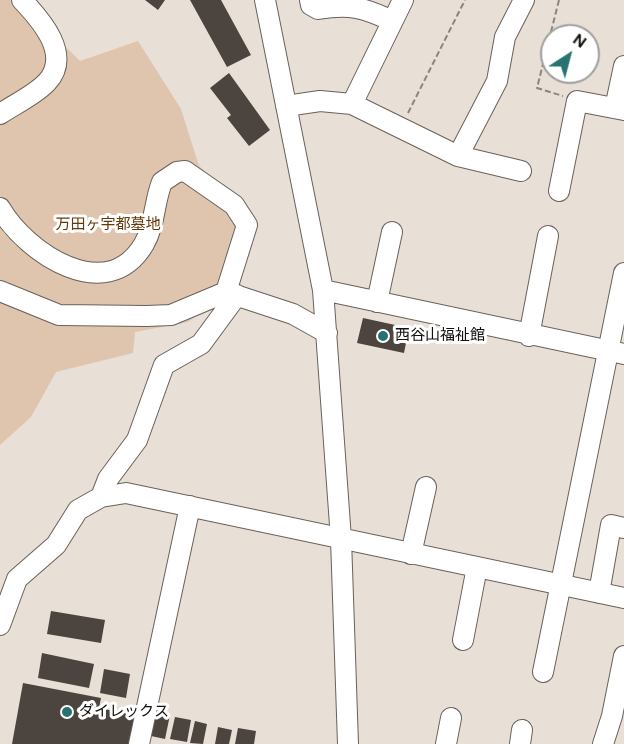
<!DOCTYPE html>
<html>
<head>
<meta charset="utf-8">
<style>
  body { margin:0 }
  #map { position:relative; width:624px; height:744px; overflow:hidden; background:#e8dfd7; font-family:"DM Sans",sans-serif }
  canvas { display:block }
  .north { position:absolute; left:540px; top:24px; width:60px; height:60px; box-sizing:border-box; background:#fff; border:2px solid #a09f9e; border-radius:50%; rotate:36deg; font-size:16px; font-weight:700; line-height:24px; text-align:center; color:#120f0c }
  .north::after { content:''; display:block; margin:auto; width:21px; height:27px; background:#287272; clip-path:polygon(50% 0,100% 100%,50% 72%,0 100%) }
</style>
</head>
<body>
<div id="map">
<canvas width="624" height="744"></canvas>
<div class="north">N</div>
</div>
<script>
const g = document.querySelector('canvas').getContext('2d');
g.lineJoin = 'round';
function fillPath(path, color) { g.fillStyle = color; g.fill(path, 'evenodd'); }
function stroke(path, color, width, dash) { g.strokeStyle = color; g.lineWidth = width; g.lineCap = dash ? 'butt' : 'round'; g.setLineDash(dash || []); g.stroke(path); }
function write(font, color, halo, rows, align = 'center') {
  g.font = font + ' "DM Sans","Noto Sans JP",sans-serif'; g.lineWidth = 6; g.setLineDash([]); g.textBaseline = 'middle'; g.strokeStyle = halo; g.fillStyle = color; for (const [text, x, y, turn = 0] of rows) {
    g.save(); g.translate(x, y); g.rotate((+turn || 0) * Math.PI / 180); g.textAlign = isNaN(turn) ? turn : align; if (halo) g.strokeText(text, 0, 0); g.fillText(text, 0, 0); g.restore();
  }
}
fillPath(new Path2D(`
  M0 0H14L45 39 68 49 80 61 138 41 181 109 199 166 248 211 234 288 188 322 135 332 133 353 56 372 31 417 0 445Z`), '#dfc5ad');
fillPath(new Path2D(`
  M145 0H165L158 10Z
  M190 0H221L251 55 227 67Z
  M229 73 270 130 249 146 227 118 231 115 210 88Z
  M363 318 409 328 404 353 357 343Z
  M51 611 105 620 101 643 47 634Z
  M42 653 94 664 89 688 38 678Z
  M104 669 130 674 126 698 100 693Z
  M23 683 101 698 99 708 136 715 130 744H12Z
  M155 713 170 715 165 739 151 736Z
  M175 717 191 720 187 742 170 739Z
  M195 721 207 724 203 744 190 743Z
  M218 727 232 730 229 744H215Z
  M238 728 256 731 254 744H235Z`), '#4c443e');
const minor = new Path2D(`
  M265 0 323 290 341 539 348 744
  M310 0 311 5 318 9C349 4 363 7 392 21
  M352 104 403 0
  M286 106 320 101 352 104 458 156 521 171
  M615 108 624 66
  M0 114C15 104 35 95 47 82 72 55 41 20 22 0
  M458 156 497 81 505 37 524 0
  M559 191 577 101 624 110
  M0 208C26 253 107 307 144 244 155 225 154 202 162 182L177 172 185 171 234 205 247 225 226 292
  M323 290 624 354
  M0 291 59 315 147 316 171 315 226 292 293 314 327 333
  M377 302 392 232
  M529 336 548 236
  M101 497 108 479 137 440 164 365 201 344 237 295
  M411 554 426 487
  M599 593 611 525 624 528
  M0 625 17 579 56 545 78 510 101 497 126 493 624 598
  M463 640 477 567
  M543 672 624 273
  M139 744 190 506
  M446 744 451 718
  M520 744 522 730
  M603 744 612 716 624 656`);
stroke(minor, '#69615a', 22);
stroke(new Path2D(`
  M559 0 537 88 563 96
  M408 113 465 0`), '#8b857f', 2, [6, 3]);
stroke(minor, '#fff', 20);
for (const [x, y, r, color] of [
  [383,336,6,"#287272"],
  [67,712,6,"#287272"]
]) { const dot = new Path2D(); dot.arc(x, y, r, 0, 2 * Math.PI); g.fillStyle = color; g.fill(dot); stroke(dot, '#fff', 2); }
write('15px', '#623909', '#fff', [
  ["万田ヶ宇都墓地",108,225]
]);
write('15px', '#120f0c', '#fff', [
  ["西谷山福祉館",395,336],
  ["ダイレックス",79,712]
], 'left');
</script>
</body>
</html>
